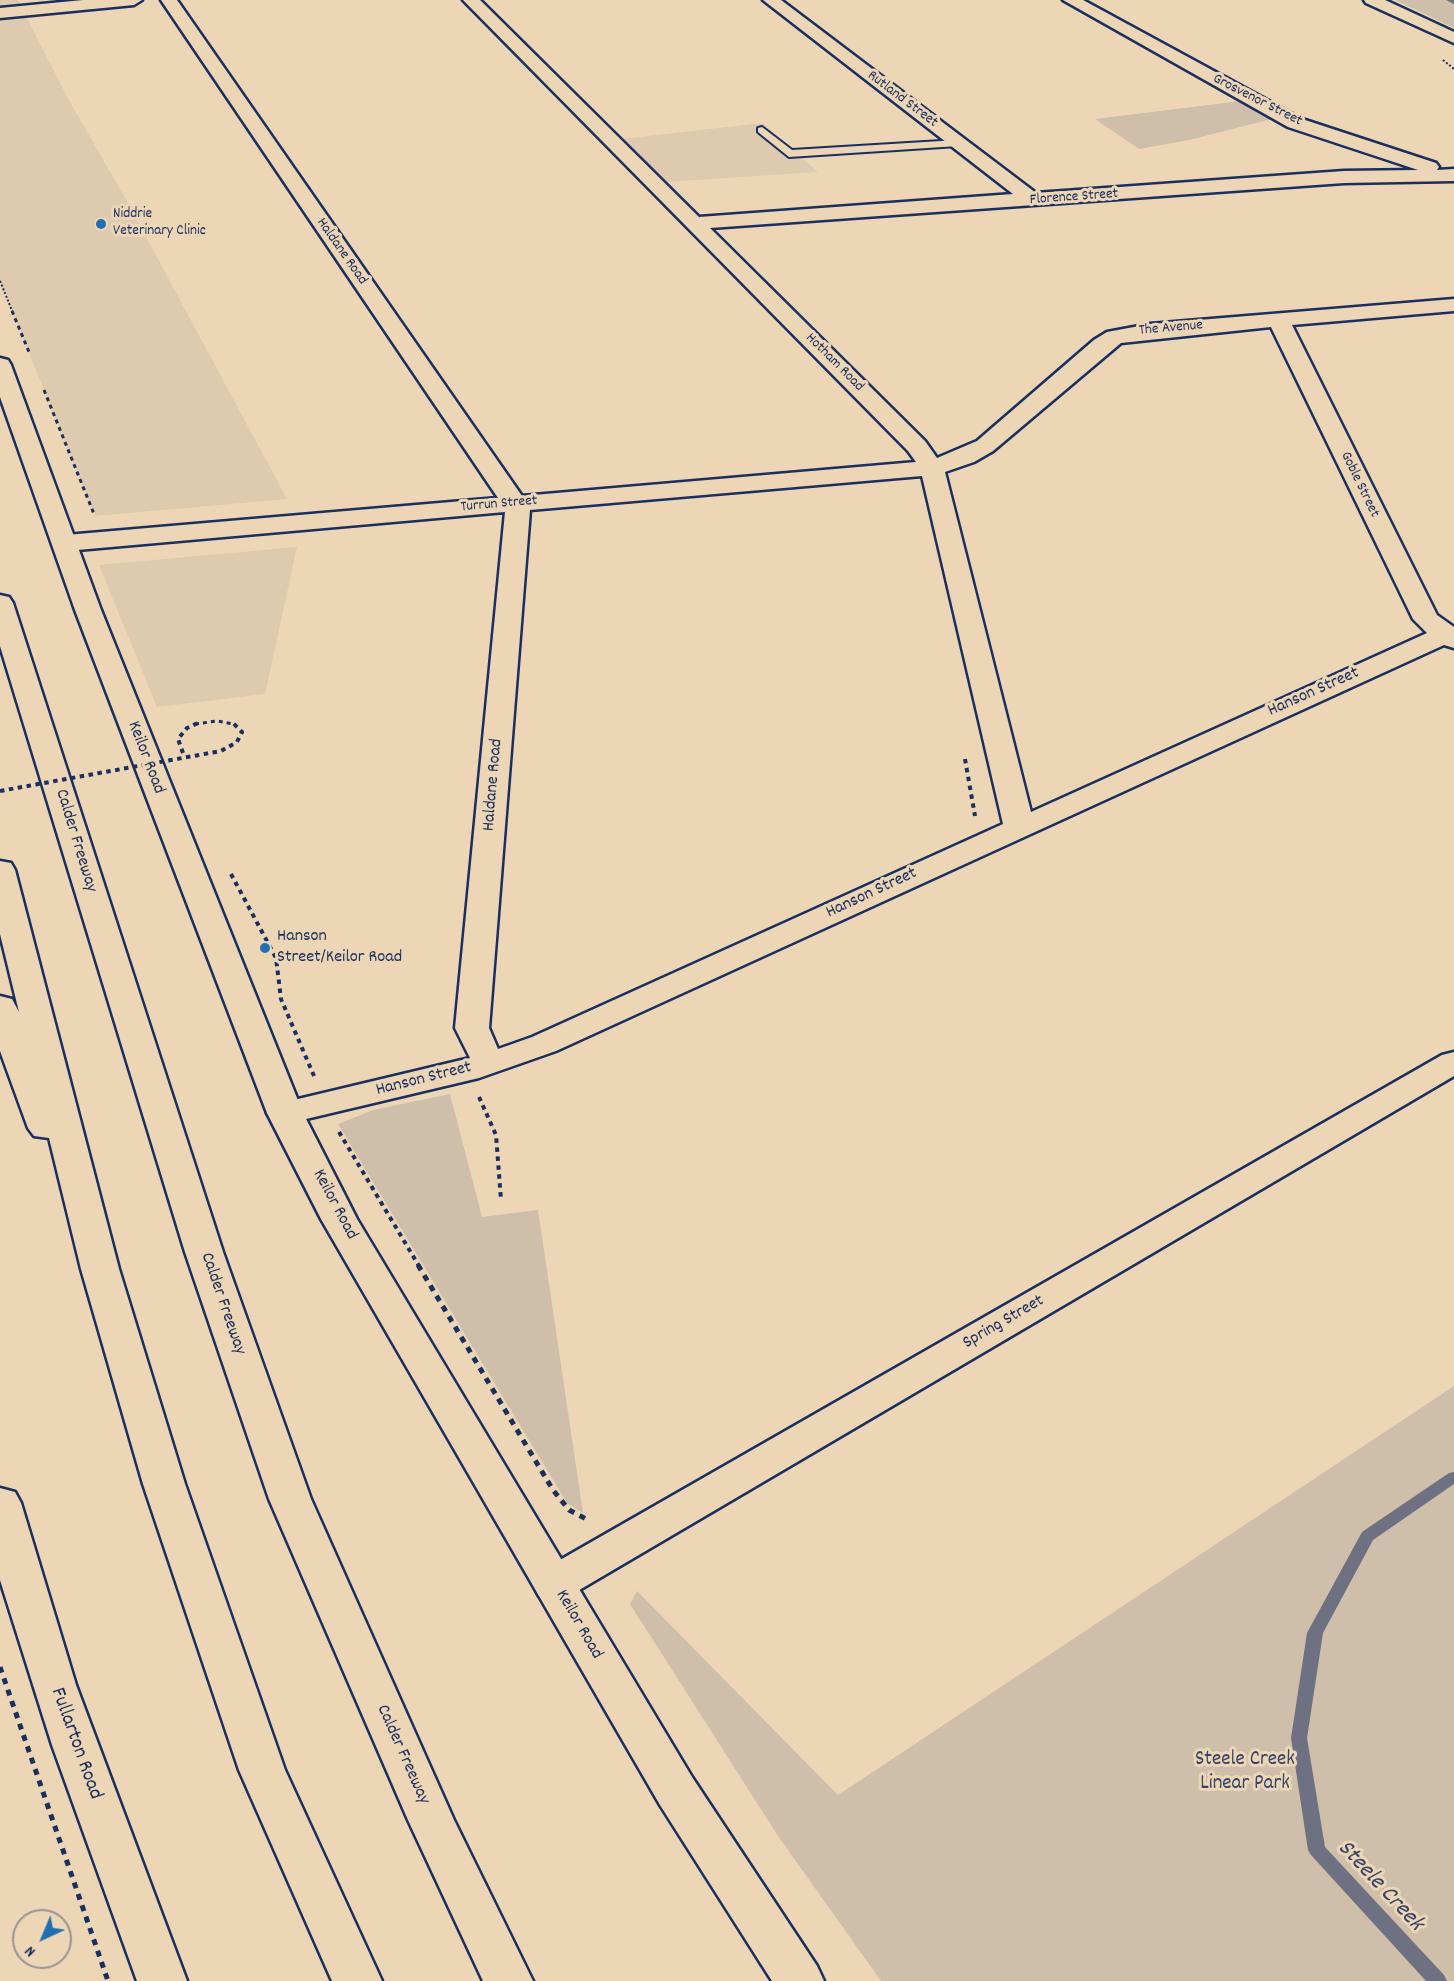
<!DOCTYPE html>
<html>
<head>
<meta charset="utf-8">
<style>
  body { margin:0 }
  #map { position:relative; width:1454px; height:1981px; overflow:hidden; background:#edd6b6; font-family:Dekko,sans-serif }
  canvas { display:block }
  .north { position:absolute; left:12px; top:1909px; width:60px; height:60px; box-sizing:border-box; background:#edd6b6; border:2px solid #999393; border-radius:50%; rotate:224deg; font-size:16px; font-weight:700; line-height:24px; text-align:center; color:#1b2f5e }
  .north::after { content:''; display:block; margin:auto; width:21px; height:27px; background:#1f6fb2; clip-path:polygon(50% 0,100% 100%,50% 72%,0 100%) }
</style>
</head>
<body>
<div id="map">
<canvas width="1454" height="1981"></canvas>
<div class="north">N</div>
</div>
<script>
const g = document.querySelector('canvas').getContext('2d');
g.lineJoin = 'round';
function fillPath(path, color) { g.fillStyle = color; g.fill(path, 'evenodd'); }
function stroke(path, color, width, dash) { g.strokeStyle = color; g.lineWidth = width; g.lineCap = dash ? 'butt' : 'round'; g.setLineDash(dash || []); g.stroke(path); }
function write(font, color, halo, rows, align = 'center') {
  g.font = font + ' Dekko,sans-serif'; g.lineWidth = 6; g.setLineDash([]); g.textBaseline = 'middle'; g.strokeStyle = halo; g.fillStyle = color; for (const [text, x, y, turn = 0] of rows) {
    g.save(); g.translate(x, y); g.rotate((+turn || 0) * Math.PI / 180); g.textAlign = isNaN(turn) ? turn : align; if (halo) g.strokeText(text, 0, 0); g.fillText(text, 0, 0); g.restore();
  }
}
fillPath(new Path2D(`
  M0 0H18L67 97 124 196 287 499 95 516 0 281Z
  M762 123 818 172 665 182 622 139Z
  M297 547 265 694 157 707 99 565Z`), '#ddcaaf');
fillPath(new Path2D(`
  M1395 0H1454V28Z
  M1241 101 1272 119 1189 140 1139 149 1095 119Z
  M450 1094 482 1217 538 1210 583 1513 567 1503 338 1124 373 1110Z
  M1454 1386V1981H881L778 1836 630 1604 637 1591 838 1795Z`), '#cfbea9');
fillPath(new Path2D(`
  M1446 0H1454V4Z
  M1454 1472V1484L1373 1540 1323 1633 1307 1738 1325 1847 1444 1975 1447 1981H1426L1311 1855 1308 1850 1291 1738 1307 1633 1362 1532 1449 1473Z`), '#6e7181');
const service = new Path2D(`
  M762 127 792 150 958 140 964 143 958 146 789 157 758 132V128Z`);
const minor = new Path2D(`
  M83 0H142L134 5 0 18V8Z
  M161 0H177L522 496 916 462 908 451 463 0H480L699 217 1013 194 763 0H781L1036 193 1344 171 1418 170 1288 127 1063 0H1083L1302 119 1436 163 1439 167 1437 170 1454 169V181L1344 183 710 228 925 441 937 458 977 441 1094 340 1107 332 1150 324 1454 299V311L1292 325 1437 615 1454 627V648L1444 645 556 1051 479 1078 285 1124 273 1121 267 1113 273 1105 470 1058 455 1028 505 512 66 551 57 548 53 543 57 538 66 535 498 498ZM1271 327 1413 619 1427 633 1031 812 945 472 974 462 993 451 1121 343ZM922 476 1003 824 532 1037 498 1049 489 1028 530 510Z
  M1364 0H1385L1454 32V43L1366 3Z
  M1454 1052V1076L569 1596 554 1600 539 1596 533 1584 539 1572 1442 1055Z`);
const secondary = new Path2D(`
  M0 358 8 360 11 365 101 610 303 1113 357 1219 692 1777 817 1966 824 1981H772L660 1805 321 1219 267 1113 75 610 0 397Z
  M0 1488 15 1492 21 1503 76 1685 187 1981H137L52 1745 0 1580Z`);
const motorway = new Path2D(`
  M0 595 9 597 13 603 223 1252 311 1499 454 1820 533 1981H483L408 1820 269 1499 185 1252 0 646Z
  M0 861 11 863 15 870 119 1269 185 1484 285 1770 382 1981H332L239 1770 143 1484 81 1269 49 1138 34 1136 28 1128 0 1051V996L12 999 19 1012 0 934Z`);
stroke(service, '#1b2f5e', 4);
stroke(minor, '#1b2f5e', 5);
stroke(secondary, '#1b2f5e', 5);
stroke(motorway, '#1b2f5e', 5);
stroke(new Path2D(`
  M1443 60 1454 69
  M0 281 13 313`), '#1b2f5e', 2, [2, 2]);
stroke(new Path2D(`
  M12 311 29 352
  M44 390 94 514`), '#1b2f5e', 3, [4, 4]);
stroke(new Path2D(`
  M965 759 975 816
  M231 874 276 958 281 999 314 1076
  M479 1097 496 1135 501 1200
  M339 1132 419 1266`), '#1b2f5e', 4, [4.5, 4.5]);
stroke(new Path2D(`
  M418 1265 553 1490 569 1510 590 1521
  M0 1667 108 1981`), '#1b2f5e', 5, [6, 6]);
fillPath(service, '#edd6b6');
fillPath(minor, '#edd6b6');
fillPath(secondary, '#edd6b6');
fillPath(motorway, '#edd6b6');
stroke(new Path2D(`
  M195 724 217 721 233 724`), '#1b2f5e', 3, [4, 4]);
stroke(new Path2D(`
  M183 753 178 739 187 728 200 722
  M0 791 221 751 237 742 242 732 232 722`), '#1b2f5e', 4, [4.5, 4.5]);
for (const [x, y, r, color] of [
  [101,224,6,"#1f6fb2"],
  [265,948,6,"#1f6fb2"]
]) { const dot = new Path2D(); dot.arc(x, y, r, 0, 2 * Math.PI); g.fillStyle = color; g.fill(dot); stroke(dot, '#edd6b6', 2); }
write('15px', '#1b2f5e', '#edd6b6', [
  ["Rutland Street",902,100,37],
  ["Grosvenor Street",1257,101,27],
  ["Florence Street",1074,198,-4],
  ["Haldane Road",341,252,55],
  ["The Avenue",1171,329,-5],
  ["Hotham Road",834,363,45],
  ["Goble Street",1359,485,64],
  ["Turrun Street",499,505,-5]
]);
write('15px', '#1b2f5e', '#edd6b6', [
  ["Niddrie",113,215],
  ["Veterinary Clinic",113,232]
], 'left');
write('18px', '#1b2f5e', '#edd6b6', [
  ["Hanson Street",1314,693,-24],
  ["Keilor Road",145,758,69],
  ["Haldane Road",494,785,-85],
  ["Calder Freeway",75,841,73],
  ["Hanson Street",872,894,-25],
  ["Hanson Street",424,1080,-14],
  ["Keilor Road",334,1205,62],
  ["Calder Freeway",222,1304,71],
  ["Spring Street",1004,1323,-30],
  ["Keilor Road",578,1625,60],
  ["Calder Freeway",402,1755,66]
]);
write('18px', '#1b2f5e', '#edd6b6', [
  ["Hanson",277,938],
  ["Street/Keilor Road",277,959]
], 'left');
write('21px', '#1b2f5e', '#edd6b6', [
  ["Fullarton Road",75,1744,70]
]);
write('21px', '#364469', '#edd6b6', [
  ["Steele Creek",1245,1761],
  ["Linear Park",1245,1785]
]);
write('italic 24px', '#37456a', '#edd6b6', [
  ["Steele Creek",1379,1887,47]
]);
</script>
</body>
</html>
